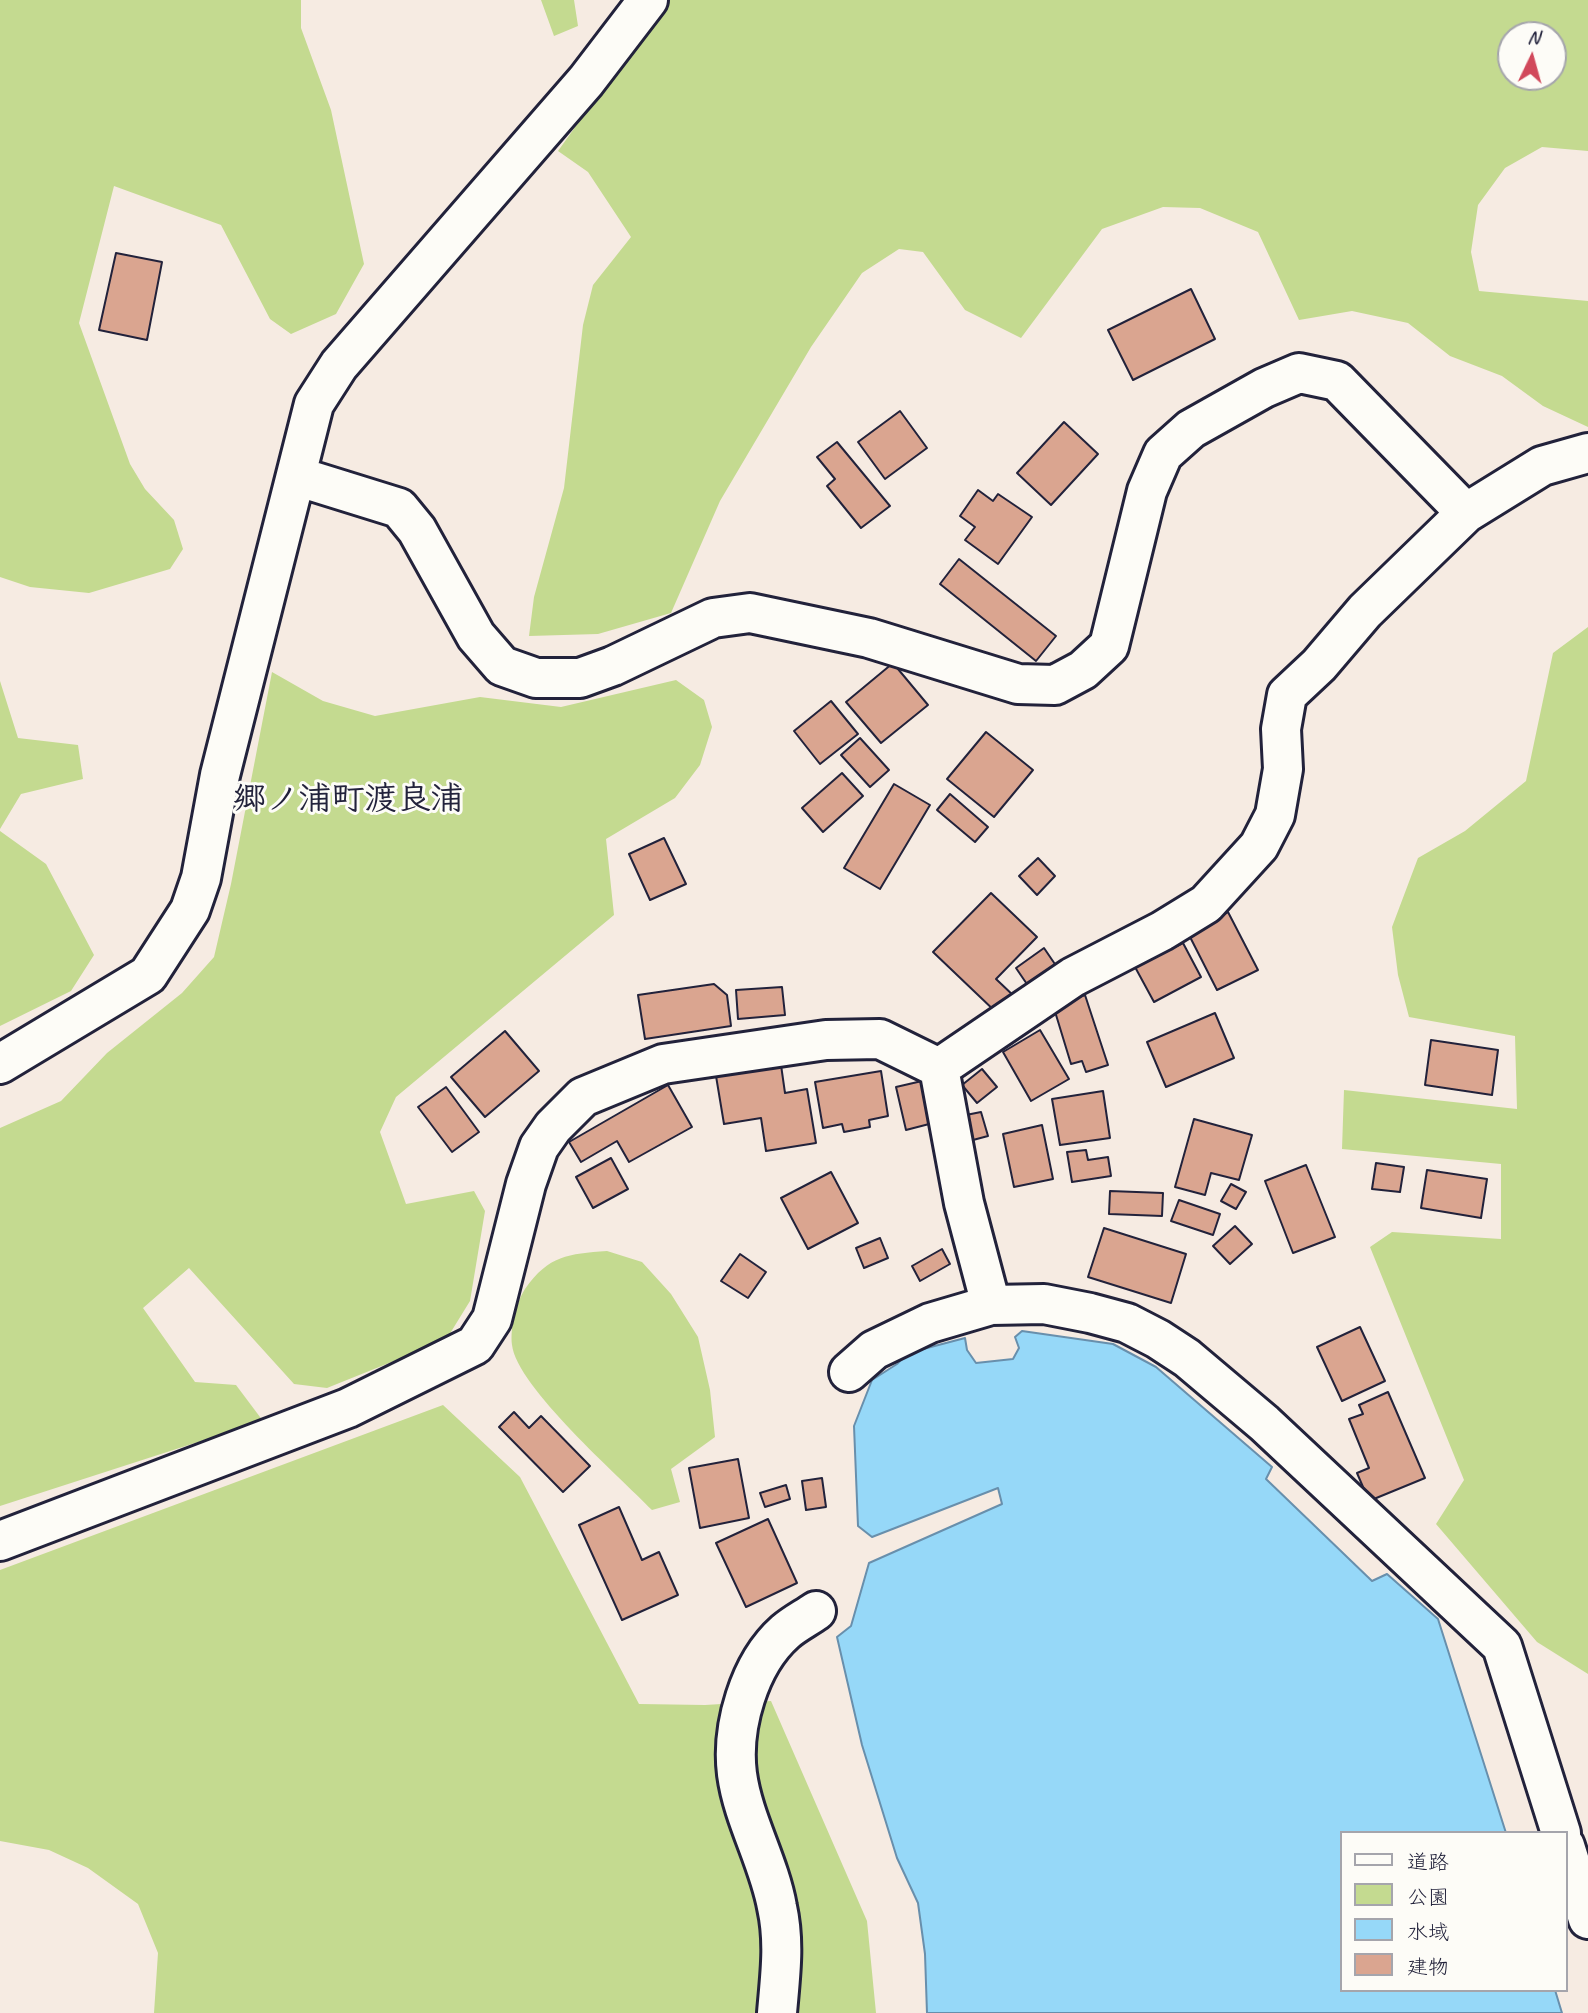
<!DOCTYPE html>
<html>
<head>
<meta charset="utf-8">
<style>
  body { margin:0 }
  #map { position:relative; width:1588px; height:2013px; overflow:hidden; background:#f6ebe2; font-family:Caveat,"Klee One",sans-serif }
  canvas { display:block }
  .legend { position:absolute; left:1340px; top:1831px; width:228px; height:161px; box-sizing:border-box; background:#fdfcf7; border:2px solid #a5a5ac; margin:0; padding:9px 12px; list-style:none; font-size:21px; color:#22223b }
  .legend li { display:flex; align-items:center; gap:14px; height:35px }
  .legend b { width:35px; border:2px solid #a5a5ac }
  .north { position:absolute; left:1497px; top:21px; width:70px; height:70px; box-sizing:border-box; background:#fdfcf7; border:2px solid #a5a5ac; border-radius:50%; rotate:5deg; font-size:19px; font-weight:700; line-height:28px; text-align:center; color:#22223b }
  .north::after { content:''; display:block; margin:auto; width:24px; height:32px; background:#d1495b; clip-path:polygon(50% 0,100% 100%,50% 72%,0 100%) }
</style>
</head>
<body>
<div id="map">
<canvas width="1588" height="2013"></canvas>
<ul class="legend">
<li><b style="height:9px;background:#fdfcf7"></b>道路</li>
<li><b style="height:19px;background:#c4da90"></b>公園</li>
<li><b style="height:19px;background:#96d8f8"></b>水域</li>
<li><b style="height:19px;background:#daa590"></b>建物</li>
</ul>
<div class="north">N</div>
</div>
<script>
const g = document.querySelector('canvas').getContext('2d');
g.lineJoin = 'round';
function fillPath(path, color) { g.fillStyle = color; g.fill(path, 'evenodd'); }
function stroke(path, color, width, dash) { g.strokeStyle = color; g.lineWidth = width; g.lineCap = dash ? 'butt' : 'round'; g.setLineDash(dash || []); g.stroke(path); }
function write(font, color, halo, rows, align = 'center') {
  g.font = font + ' Caveat,"Klee One",sans-serif'; g.lineWidth = 6; g.setLineDash([]); g.textBaseline = 'middle'; g.strokeStyle = halo; g.fillStyle = color; for (const [text, x, y, turn = 0] of rows) {
    g.save(); g.translate(x, y); g.rotate((+turn || 0) * Math.PI / 180); g.textAlign = isNaN(turn) ? turn : align; if (halo) g.strokeText(text, 0, 0); g.fillText(text, 0, 0); g.restore();
  }
}
fillPath(new Path2D(`
  M0 0H301V28L331 110 364 264 336 314 291 334 270 319 221 225 114 186 79 323 130 464 145 489 174 520 183 549 170 569 89 593 30 587 0 577Z
  M541 0H574L578 26 554 36Z
  M666 0H1588V151L1542 147 1505 168 1478 205 1471 252 1479 291 1588 301V427L1543 406 1502 376 1450 356 1408 323 1352 311 1299 320 1258 232 1200 208 1163 207 1102 229 1021 338 965 310 923 252 899 249 862 273 811 347 720 501 671 613 598 634 529 636 534 597 564 488 583 325 593 285 631 237 588 172 558 151ZM1511 35H1553V77H1511Z
  M1588 627V1674L1537 1642 1436 1524 1464 1480 1370 1247 1392 1232 1501 1239V1164L1342 1149 1344 1090 1517 1109 1515 1036 1409 1017 1398 975 1392 927 1418 858 1465 831 1526 781 1553 653Z
  M272 672 323 701 375 716 480 697 561 707 676 680 704 700 712 727 700 765 675 798 606 839 614 915 396 1097 380 1132 406 1204 474 1191 485 1211 470 1301 446 1340 327 1388 294 1384 189 1268 143 1308 195 1382 236 1385 263 1421 0 1506V1128L61 1101 107 1053 182 993 214 957 231 884Z
  M0 681 18 738 78 745 83 779 21 794 0 829Z
  M0 831 46 864 94 955 71 991 0 1026Z
  M607 1251 642 1262 671 1294 698 1337 710 1390 715 1437 671 1469 680 1502 652 1510C619 1476 517 1387 512 1345 510 1327 516 1303 525 1289 549 1255 568 1254 607 1251Z
  M443 1405 520 1477 639 1704 705 1705 771 1701 867 1921 876 2013H154L158 1953 138 1904 88 1868 49 1850 0 1841V1570Z`), '#c4da90');
const water = new Path2D(`
  M1022 1331 1113 1344 1156 1367 1272 1467 1266 1479 1372 1581 1387 1574 1438 1619 1506 1833H1341V1990H1555L1562 2013H927L925 1954 918 1903 897 1858 862 1745 837 1637 851 1626 869 1563 1002 1504 998 1488 872 1537 858 1526 854 1426 872 1380 897 1364 908 1353 965 1338 967 1350 976 1363 1013 1359 1019 1348 1015 1337Z`);
fillPath(water, '#96d8f8');
stroke(water, '#688fac', 2);
const building = new Path2D(`
  M116 253 162 262 147 340 99 330Z
  M1191 289 1215 339 1133 380 1108 330Z
  M900 411 927 448 885 479 858 442Z
  M1064 422 1098 454 1051 505 1017 473Z
  M837 442 890 506 861 528 827 486 835 479 817 457Z
  M978 490 993 501 998 494 1032 517 998 564 965 540 975 527 960 516Z
  M959 559 1056 636 1036 661 940 584Z
  M893 663 928 705 881 743 846 702Z
  M831 701 858 734 820 764 794 731Z
  M986 732 1033 770 994 817 947 779Z
  M860 738 889 770 870 787 841 755Z
  M842 773 863 796 823 832 802 808Z
  M894 784 930 805 880 889 844 868Z
  M950 794 988 827 975 842 937 810Z
  M664 838 686 884 650 900 629 854Z
  M1038 858 1055 876 1037 895 1019 876Z
  M991 893 1037 937 996 979 1016 998 999 1015 933 952Z
  M1228 912 1258 970 1217 990 1188 933Z
  M1183 943 1201 977 1154 1002 1135 967Z
  M1044 948 1061 973 1033 993 1016 968Z
  M714 984 727 995 731 1026 645 1039 638 995Z
  M782 987 785 1015 738 1019 736 990Z
  M1085 995 1108 1065 1086 1072 1082 1061 1071 1064 1053 1005Z
  M1215 1013 1234 1058 1166 1087 1147 1042Z
  M1040 1030 1069 1079 1031 1101 1003 1052Z
  M505 1031 539 1071 485 1117 451 1077Z
  M1431 1040 1498 1050 1492 1095 1425 1085Z
  M781 1065 785 1093 807 1089 816 1143 766 1151 761 1118 724 1124 716 1076Z
  M982 1069 997 1087 977 1103 962 1085Z
  M881 1071 888 1116 869 1120 870 1127 844 1132 842 1124 823 1128 815 1082Z
  M922 1081 933 1123 906 1130 896 1087Z
  M668 1085 692 1127 629 1162 617 1141 581 1162 569 1142Z
  M446 1087 479 1132 452 1152 418 1107Z
  M1103 1091 1110 1138 1060 1145 1052 1099Z
  M981 1112 988 1136 973 1140 966 1115Z
  M1194 1119 1252 1135 1239 1180 1211 1173 1205 1195 1175 1187Z
  M1042 1125 1053 1179 1014 1187 1003 1134Z
  M1086 1150 1088 1160 1108 1157 1111 1176 1072 1182 1067 1152Z
  M611 1158 628 1189 593 1208 576 1177Z
  M1376 1163 1404 1167 1400 1192 1372 1189Z
  M1306 1165 1335 1237 1293 1253 1265 1181Z
  M1427 1170 1487 1179 1481 1218 1421 1208Z
  M831 1172 858 1223 808 1249 781 1198Z
  M1231 1184 1246 1192 1236 1209 1221 1201Z
  M1110 1191 1163 1193 1162 1216 1109 1214Z
  M1179 1200 1220 1214 1213 1235 1171 1221Z
  M1235 1226 1252 1244 1230 1264 1213 1246Z
  M1104 1228 1186 1254 1171 1303 1088 1277Z
  M880 1238 888 1258 864 1268 856 1248Z
  M942 1249 950 1264 920 1281 912 1266Z
  M740 1254 766 1272 748 1298 721 1281Z
  M1360 1327 1385 1381 1342 1401 1317 1347Z
  M1388 1392 1425 1478 1369 1501 1357 1473 1369 1468 1349 1419 1363 1414 1359 1405Z
  M514 1412 529 1428 541 1416 590 1466 563 1492 499 1427Z
  M738 1459 749 1518 700 1528 689 1468Z
  M822 1478 826 1507 806 1510 802 1481Z
  M786 1485 790 1499 765 1507 760 1493Z
  M619 1507 642 1560 659 1552 678 1595 622 1620 579 1525Z
  M768 1519 797 1583 746 1607 716 1543Z`);
fillPath(building, '#daa590');
stroke(building, '#22223b', 2);
const minor = new Path2D(`
  M296 476 399 508 417 530 476 636 502 666 536 678H580L613 666 713 618 750 613 869 638 1018 684 1055 685 1083 670 1109 646 1147 491 1163 454 1191 429 1264 388 1299 373 1337 381 1466 513
  M0 1064 148 975 190 910 201 878 220 775 314 404 339 365 586 81 648 0
  M939 1068 964 1203 991 1305
  M849 1372 874 1350 930 1323 991 1305 1044 1304 1090 1313 1127 1323 1158 1339 1187 1358 1264 1423 1502 1646 1561 1833
  M0 1541 348 1408 475 1345 492 1319 526 1184 539 1147 553 1127 583 1097 663 1064 826 1040 880 1039 939 1068 1073 977 1162 931 1206 904 1259 846 1275 815 1283 769 1281 729 1287 695 1319 665 1365 611 1466 513 1542 466 1588 453
  M1565 1846 1588 1919
  M777 2013C780 1977 785 1943 777 1907 769 1862 743 1819 737 1774 731 1727 749 1664 785 1632 794 1624 806 1618 816 1611`);
stroke(minor, '#22223b', 44);
stroke(minor, '#fdfcf7', 38);
write('bold 33px', '#22223b', '#fdfcf7', [
  ["郷ノ浦町渡良浦",348,800]
]);
</script>
</body>
</html>
